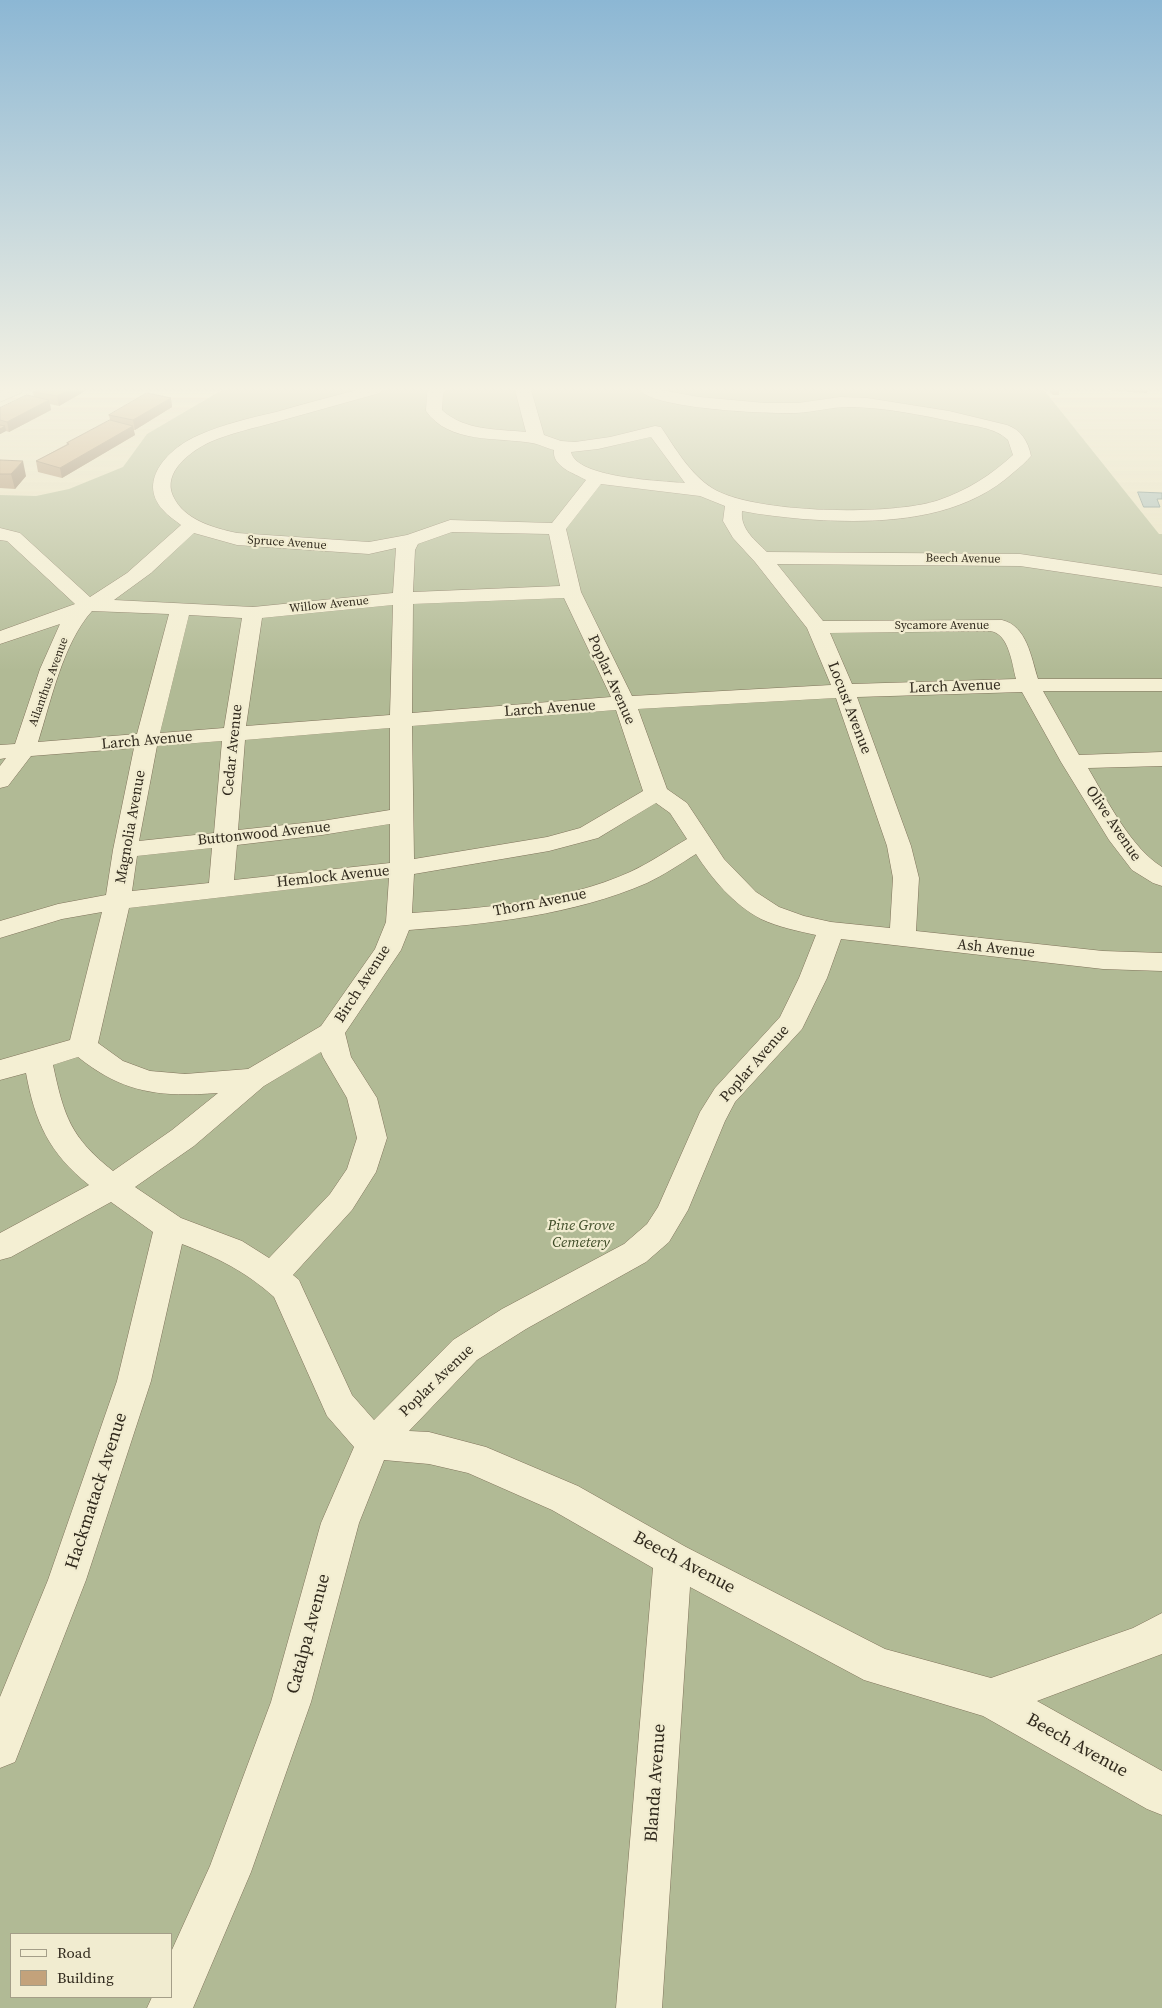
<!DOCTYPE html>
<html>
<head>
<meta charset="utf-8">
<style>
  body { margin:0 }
  #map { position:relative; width:1162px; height:2008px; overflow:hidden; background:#e8e2c1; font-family:"Source Serif 4",serif }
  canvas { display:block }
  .legend { position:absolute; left:10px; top:1933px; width:162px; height:65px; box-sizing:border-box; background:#f1ecd0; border:1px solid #a49e88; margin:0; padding:6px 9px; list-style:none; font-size:15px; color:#312a1d }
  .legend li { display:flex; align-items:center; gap:10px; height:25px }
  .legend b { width:25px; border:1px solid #a49e88 }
</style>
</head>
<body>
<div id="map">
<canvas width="1162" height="2008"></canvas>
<ul class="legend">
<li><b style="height:6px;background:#f4efd3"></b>Road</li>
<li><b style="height:14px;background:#c3a27b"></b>Building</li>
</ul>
</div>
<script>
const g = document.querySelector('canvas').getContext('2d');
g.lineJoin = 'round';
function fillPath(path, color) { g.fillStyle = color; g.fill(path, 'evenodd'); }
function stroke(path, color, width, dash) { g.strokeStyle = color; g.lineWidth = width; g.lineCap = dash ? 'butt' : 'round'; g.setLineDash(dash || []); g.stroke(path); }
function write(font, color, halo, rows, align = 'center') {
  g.font = font + ' "Source Serif 4",serif'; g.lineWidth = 4.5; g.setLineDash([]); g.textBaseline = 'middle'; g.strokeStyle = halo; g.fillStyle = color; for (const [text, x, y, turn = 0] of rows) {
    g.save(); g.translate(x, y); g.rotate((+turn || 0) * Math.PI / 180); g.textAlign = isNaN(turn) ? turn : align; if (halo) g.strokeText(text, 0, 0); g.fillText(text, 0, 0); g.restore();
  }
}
fillPath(new Path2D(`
  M222 390H1044L1159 534H1162V2008H0V495L36 496 69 489 123 467 147 434ZM11 1934H171V1997H11Z`), '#b1ba95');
const water = new Path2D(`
  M1138 492 1162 493V499H1157L1160 507H1144Z`);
fillPath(water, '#a3bbb7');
stroke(water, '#6c8885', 1);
const minor = new Path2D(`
  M3 390H23L21 393 0 402V391Z
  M357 390H382L380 393C345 403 311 412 276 422 254 428 231 433 210 442 191 451 162 472 173 496 184 520 214 528 237 533L369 542 407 535 450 520 552 523 586 480C574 473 552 467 554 450 546 448 539 444 532 443 497 437 449 444 426 411L427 393 429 390H446L443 394 442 410C465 431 497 429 526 432L515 390H531L544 435 561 441 575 442 610 437 655 426 661 427C675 448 690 474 712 488 753 514 893 516 939 500 968 490 991 475 1013 455L1008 440C995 427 972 426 955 422 921 415 887 408 853 407 834 406 815 412 796 413 771 414 653 409 640 390H661L699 397 765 403H798L840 397 867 398 949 411 1007 425C1021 430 1028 441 1031 456 1026 462 1020 467 1014 472 958 523 875 524 803 519 783 517 762 515 742 511 740 529 755 540 767 552L1020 554 1162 575V587L1020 566 777 564 823 621 1002 620C1027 626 1031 657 1038 679H1162V691H1043L1079 755 1162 752V766L1088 768C1107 800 1131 848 1162 867V886L1153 883 1132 870 1109 840 1061 762 1022 692 857 697 911 846 919 878 916 931 1103 951 1162 953V971L1103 969 841 939 827 978 802 1029 735 1102 725 1121 688 1210 669 1242 646 1262 526 1329 477 1360 409 1431 429 1432 486 1447 578 1486 686 1547 885 1649 991 1678 1133 1628 1162 1613V1654L1037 1701 1162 1771V1815L1147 1809 983 1716 864 1680 690 1587 662 2008H616L653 1568 552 1510 468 1473 429 1464 384 1460 359 1523 311 1702 251 1872 193 2008H147L152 1997H171V1952L210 1866 271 1702 321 1523 354 1447 327 1416 274 1297C245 1271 218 1258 182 1244L151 1381 86 1580 15 1762 0 1768V1697L48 1580 117 1381 153 1232 111 1202 11 1257 0 1260V1233L89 1185C49 1153 35 1122 26 1073L0 1080V1060L70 1040 102 912 62 919 0 938V921L58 904 106 895 113 850 134 748 31 756 8 786 0 788V766L6 758 0 759V745L15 744 40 669 60 624 0 644V631L75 604 7 541 0 540V528L20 533 90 597 127 573 181 525C175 520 168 516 163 510 136 480 170 447 199 435 224 424 250 418 276 412 303 404 330 397 357 390ZM651 437 685 483C662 481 576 478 571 452L598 449ZM601 484 700 496 725 506 723 521 733 538 755 562 807 628 831 685 632 696 581 592 566 529ZM452 532 549 534 560 586 413 592 415 550 418 544ZM194 533 237 545 369 554 396 548 393 593 253 607 114 600 151 573ZM564 598 611 697 412 713 413 604ZM393 605 390 715 246 726 262 618ZM92 611 169 614 137 734 38 742C51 701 63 643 92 611ZM189 615 242 618 224 728 160 733ZM990 631C1009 633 1012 664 1016 679L852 684 830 633ZM836 698 887 846 893 878 890 928 831 922 804 916 779 907 756 892 724 859 687 803 667 789 638 709ZM616 710 643 791 580 828 547 837 414 859 412 726ZM390 728V810L322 821 238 830 245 740ZM222 741 214 833 139 841 157 746ZM656 803 670 813 687 839C668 850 650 863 630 872 563 902 485 908 412 913L414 874 549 851 598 838ZM390 824V863L234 880 237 845 322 835ZM212 848 209 883 132 891 137 856ZM696 854C712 879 734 905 761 919 778 927 798 931 816 935L799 978 780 1017 715 1088 700 1112 658 1207 647 1224 624 1244 502 1309 453 1340 374 1420 352 1395 303 1289 299 1280 293 1275 352 1210 376 1172 387 1138 377 1098 351 1057 345 1033 401 950 409 930C489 924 573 915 647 883 664 875 680 864 696 854ZM389 878 386 922 375 949 321 1026 248 1069 185 1074 150 1071 123 1061 98 1043 129 908ZM321 1052 323 1057 347 1098 357 1138 347 1169 330 1194 269 1258 242 1241 181 1218 135 1187 194 1146 264 1086ZM78 1057C124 1094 161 1097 218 1093L172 1130 113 1171C70 1137 64 1116 53 1065Z`);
stroke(minor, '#80735b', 1);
fillPath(minor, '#f4efd3');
fillPath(new Path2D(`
  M87 390 59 406 50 404 51 410 9 432 6 431 0 434V408L34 397 33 392Z
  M1048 390H1059V395H1053Z
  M1106 390H1148L1147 393 1114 391Z
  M171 398 172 407 135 430H133L135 435 62 478 38 472 36 461 67 444V443L110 420 109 415Z
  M0 460 26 476 15 489 0 488Z`), '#a88b6a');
fillPath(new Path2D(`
  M69 390H87L59 406 57 396Z
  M171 398 172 407 135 430 133 420Z
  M49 400 51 410 9 432 7 422Z
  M5 426 6 431 0 434V429Z
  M133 426 135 435 62 478 60 468Z
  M23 461 26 476 15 489 11 474Z`), '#887156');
const building = new Path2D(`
  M37 390H69L57 396 33 392Z
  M147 393 171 398 133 420 109 415Z
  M27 395 49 400 7 422 0 420V408Z
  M110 420 133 426 60 468 36 461 69 444 67 443Z
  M0 425 5 426 0 429Z
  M0 460 23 461 11 474H0Z`);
fillPath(building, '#c3a27b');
stroke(building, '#887156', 1);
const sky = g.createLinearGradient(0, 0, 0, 671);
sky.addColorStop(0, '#8cb7d4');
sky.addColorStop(0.58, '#f5f2e3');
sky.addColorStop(1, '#f5f2e300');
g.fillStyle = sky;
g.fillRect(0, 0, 1162, 671);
write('12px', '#312a1d', '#f1ecd0', [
  ["Spruce Avenue",287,543,4],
  ["Beech Avenue",963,559,1],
  ["Willow Avenue",329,605,-6],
  ["Sycamore Avenue",942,626],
  ["Ailanthus Avenue",49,682,-70]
]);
write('15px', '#312a1d', '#f1ecd0', [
  ["Poplar Avenue",611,680,66],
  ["Larch Avenue",955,687,-2],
  ["Locust Avenue",849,708,69],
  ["Larch Avenue",550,709,-4],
  ["Larch Avenue",147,741,-5],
  ["Cedar Avenue",233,750,-84],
  ["Olive Avenue",1113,824,56],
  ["Magnolia Avenue",131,827,-80],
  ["Buttonwood Avenue",264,834,-6],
  ["Hemlock Avenue",333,877,-6],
  ["Thorn Avenue",540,903,-11],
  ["Ash Avenue",996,949,6],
  ["Birch Avenue",363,984,-57],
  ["Poplar Avenue",755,1064,-49],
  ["Poplar Avenue",437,1381,-44]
]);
write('italic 15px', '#3d4b26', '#f1ecd0', [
  ["Pine Grove",581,1226],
  ["Cemetery",581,1243]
]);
write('18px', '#312a1d', '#f1ecd0', [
  ["Hackmatack Avenue",97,1491,-72],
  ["Beech Avenue",684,1563,28],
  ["Catalpa Avenue",309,1634,-75],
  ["Beech Avenue",1077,1746,29],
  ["Blanda Avenue",656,1783,-86]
]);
</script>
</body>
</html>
